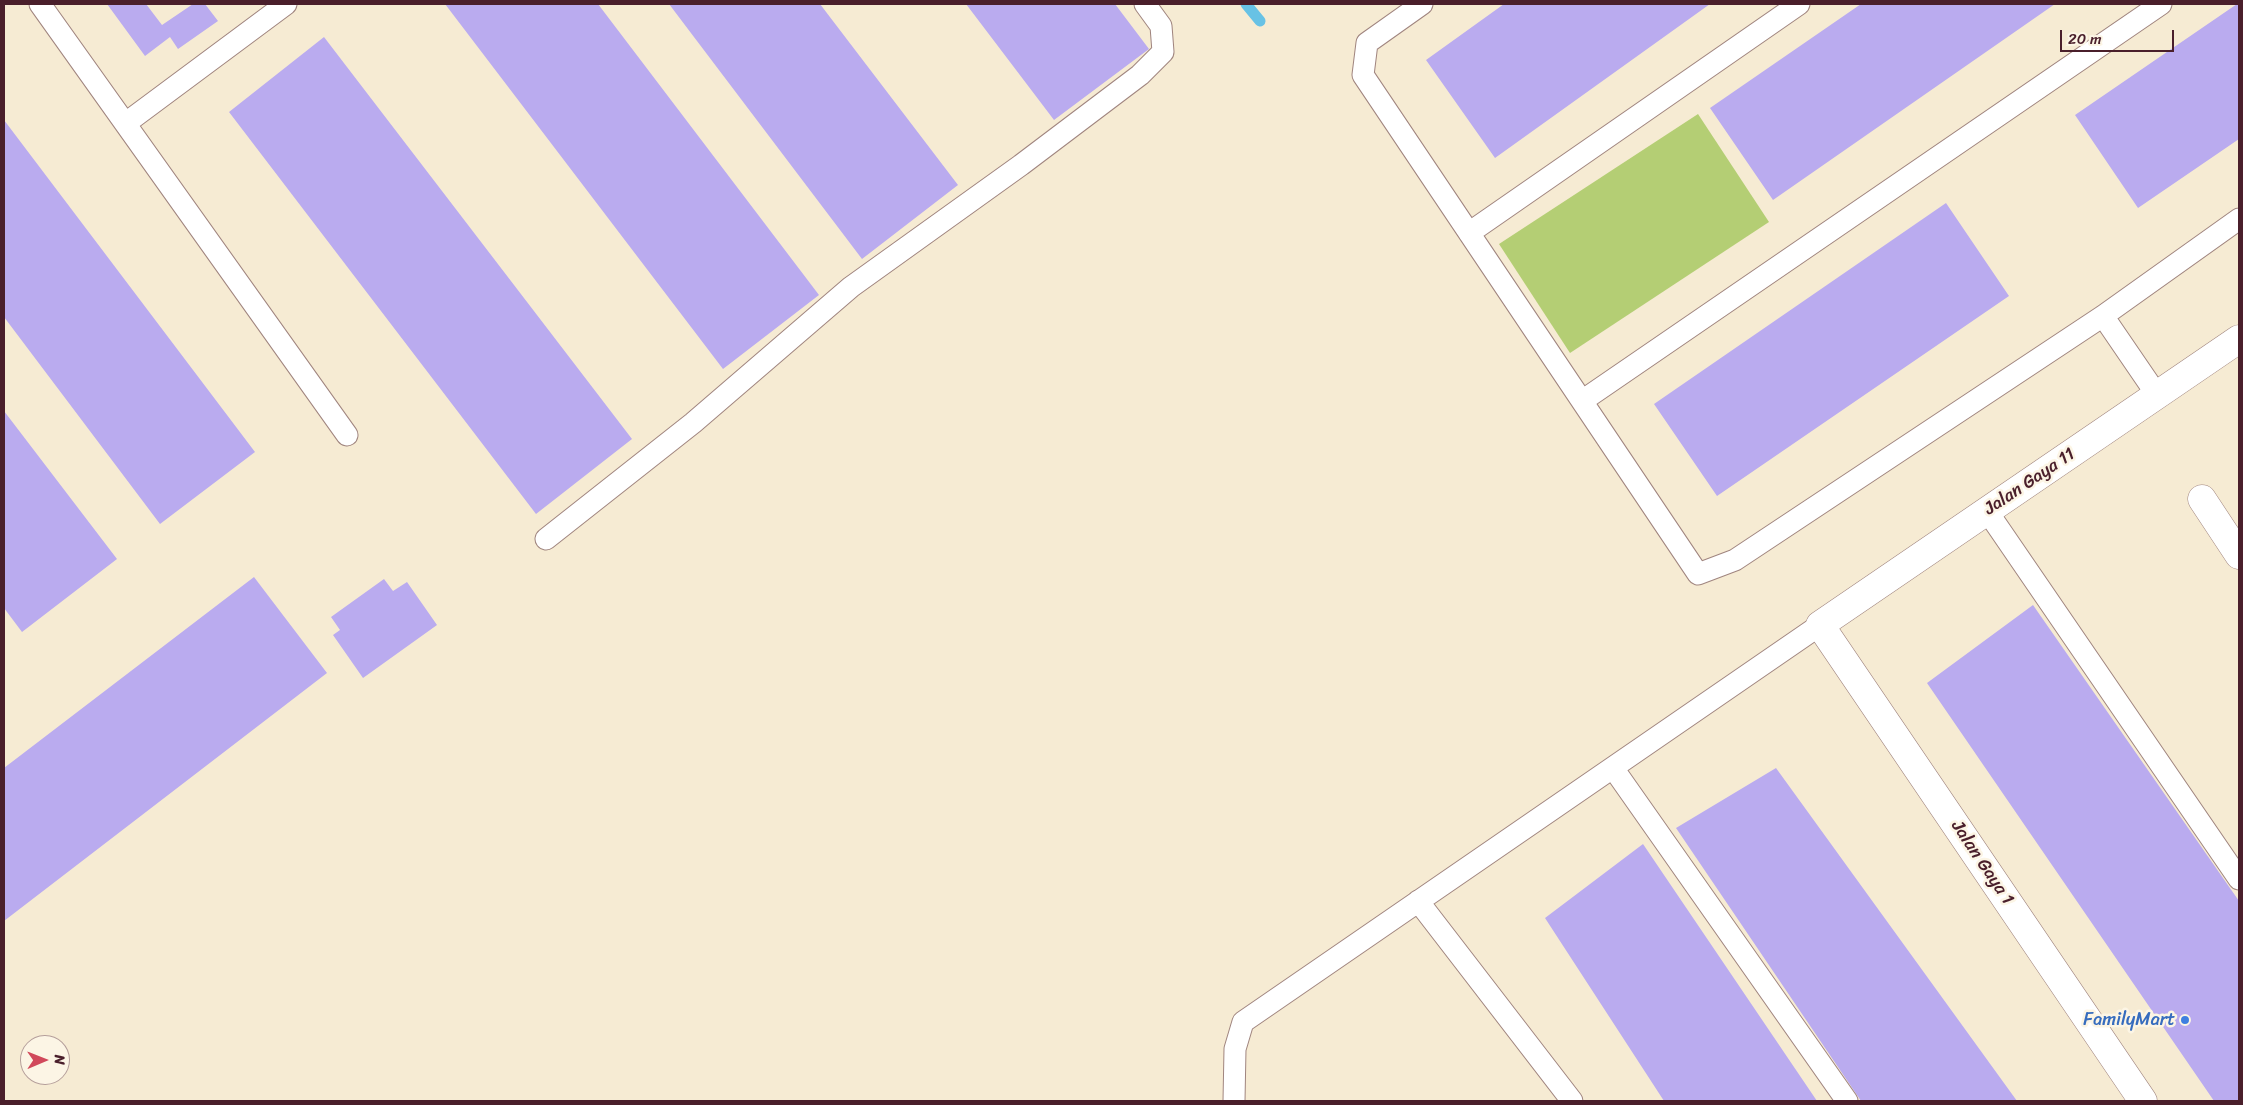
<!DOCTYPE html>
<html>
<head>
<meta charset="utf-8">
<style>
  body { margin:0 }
  #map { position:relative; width:2243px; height:1105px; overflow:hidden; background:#f6ebd3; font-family:Sriracha,sans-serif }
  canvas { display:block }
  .frame { position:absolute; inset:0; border:5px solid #4a1f2b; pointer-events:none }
  .north { position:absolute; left:20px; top:1035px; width:50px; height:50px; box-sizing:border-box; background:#fcf5e5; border:1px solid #b59f9b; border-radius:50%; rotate:89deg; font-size:14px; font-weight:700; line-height:20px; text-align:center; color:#4a1f2b }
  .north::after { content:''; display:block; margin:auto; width:18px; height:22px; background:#d1495b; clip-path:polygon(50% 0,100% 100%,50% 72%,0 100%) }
  .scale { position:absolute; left:2060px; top:30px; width:114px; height:22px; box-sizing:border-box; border:2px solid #4a1f2b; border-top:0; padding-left:6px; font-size:15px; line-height:18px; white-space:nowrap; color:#4a1f2b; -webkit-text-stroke:4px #fcf5e5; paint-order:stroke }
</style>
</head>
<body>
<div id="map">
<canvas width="2243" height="1105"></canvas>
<div class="frame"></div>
<div class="north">N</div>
<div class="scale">20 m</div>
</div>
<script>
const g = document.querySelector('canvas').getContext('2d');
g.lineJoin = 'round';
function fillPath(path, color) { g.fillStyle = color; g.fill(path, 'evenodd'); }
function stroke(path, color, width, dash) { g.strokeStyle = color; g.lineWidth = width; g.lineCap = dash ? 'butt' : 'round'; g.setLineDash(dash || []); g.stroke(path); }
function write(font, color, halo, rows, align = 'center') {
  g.font = font + ' Sriracha,sans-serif'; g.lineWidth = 5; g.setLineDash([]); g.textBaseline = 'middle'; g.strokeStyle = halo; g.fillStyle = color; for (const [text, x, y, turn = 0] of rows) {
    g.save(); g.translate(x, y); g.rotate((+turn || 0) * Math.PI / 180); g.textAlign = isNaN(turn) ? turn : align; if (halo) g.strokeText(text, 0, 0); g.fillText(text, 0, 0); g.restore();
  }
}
fillPath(new Path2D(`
  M1698 114 1769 222 1570 353 1499 244Z`), '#b4ce74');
stroke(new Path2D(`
  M1246 4 1260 21`), '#68c2e5', 11);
fillPath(new Path2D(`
  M107 4H146L162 25 193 4H205L218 21 178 49 170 37 145 56Z
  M445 4H598L819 295 723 369Z
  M669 4H820L958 185 862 259Z
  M966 4H1115L1149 49 1054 120Z
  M1504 4H1710L1495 158 1426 60Z
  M1861 4H2055L1773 200 1710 108Z
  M2237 4H2239V139L2138 208 2075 115Z
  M324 37 632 439 536 514 229 112Z
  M4 120 255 452 160 524 4 317Z
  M1946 203 2009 296 1717 496 1654 404Z
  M4 411 117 559 22 632 4 608Z
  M254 577 327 673 4 921V768Z
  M384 579 393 591 407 582 437 625 363 678 333 635 340 630 331 617Z
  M2033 605 2239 901V1101H2214L1927 683Z
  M1776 768 2017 1101H1861L1676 828Z
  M1643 844 1817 1101H1664L1545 918Z`), '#baabef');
const service = new Path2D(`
  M40 4 347 435
  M1422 4 1367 43 1363 75 1698 574 1735 560 2103 316 2239 219
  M126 123 286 4
  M1469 233 1799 4
  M2103 316 2157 395
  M1582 401 2161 4
  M1987 511 2239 879
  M546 539 693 423 851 287 1021 165 1140 75 1163 52 1161 26 1145 4
  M1613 768 1847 1101
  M1418 901 1572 1101
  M1234 1101 1235 1049 1243 1022 1820 625`);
const minor = new Path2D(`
  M2202 499 2239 555`);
const tertiary = new Path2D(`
  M2143 1101 1820 625 2239 339`);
stroke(service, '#a0857f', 23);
stroke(minor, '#a0857f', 29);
stroke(tertiary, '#a0857f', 29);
stroke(service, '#fff', 21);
stroke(minor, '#fff', 28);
stroke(tertiary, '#fff', 28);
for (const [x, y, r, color] of [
  [2185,1020,5,"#3f7fe0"]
]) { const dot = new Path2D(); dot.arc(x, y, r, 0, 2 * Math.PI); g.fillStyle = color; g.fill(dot); stroke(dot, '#fcf5e5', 2); }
write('18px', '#4a1f2b', '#fcf5e5', [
  ["Jalan Gaya 11",2030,482,-34],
  ["Jalan Gaya 1",1982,863,56]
]);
write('18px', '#366cbe', '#fcf5e5', [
  ["FamilyMart",2175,1020]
], 'right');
</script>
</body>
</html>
